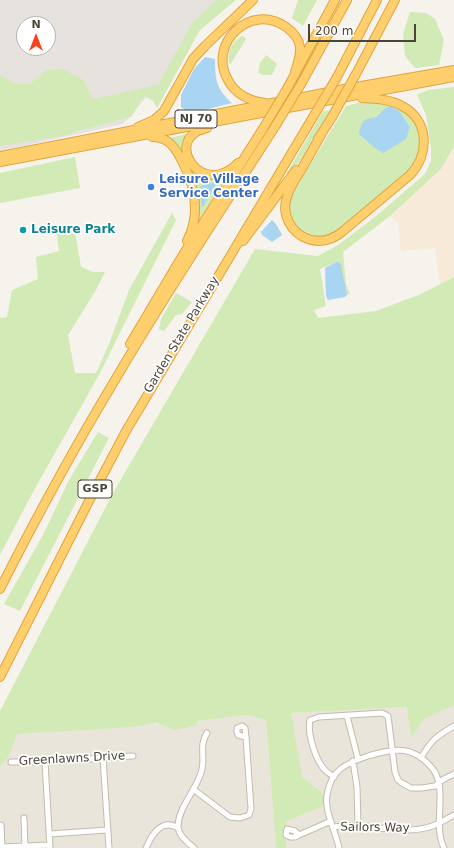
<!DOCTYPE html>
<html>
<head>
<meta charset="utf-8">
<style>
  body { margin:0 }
  #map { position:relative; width:454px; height:848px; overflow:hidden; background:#f6f3ec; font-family:"DejaVu Sans",sans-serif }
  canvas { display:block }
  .north { position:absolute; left:16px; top:16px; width:40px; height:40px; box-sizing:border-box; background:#fff; border:1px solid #b7b4b0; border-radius:50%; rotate:0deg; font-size:11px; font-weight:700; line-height:16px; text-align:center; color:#4b4439 }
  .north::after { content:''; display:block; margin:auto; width:14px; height:18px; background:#fc3f1d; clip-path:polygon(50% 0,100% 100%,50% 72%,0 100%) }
  .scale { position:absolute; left:308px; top:24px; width:108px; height:18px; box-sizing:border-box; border:2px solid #4b4439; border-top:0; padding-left:5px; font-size:12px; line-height:14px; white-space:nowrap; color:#4b4439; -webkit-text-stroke:3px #fff; paint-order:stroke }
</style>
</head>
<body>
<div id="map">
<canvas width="454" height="848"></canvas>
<div class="north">N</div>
<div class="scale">200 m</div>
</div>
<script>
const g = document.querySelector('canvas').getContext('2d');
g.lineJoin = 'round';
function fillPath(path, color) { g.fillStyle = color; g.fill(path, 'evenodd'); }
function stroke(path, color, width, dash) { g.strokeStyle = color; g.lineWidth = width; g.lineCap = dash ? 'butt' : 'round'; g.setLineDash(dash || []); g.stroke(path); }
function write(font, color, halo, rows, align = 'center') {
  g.font = font + ' "DejaVu Sans",sans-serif'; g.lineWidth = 3.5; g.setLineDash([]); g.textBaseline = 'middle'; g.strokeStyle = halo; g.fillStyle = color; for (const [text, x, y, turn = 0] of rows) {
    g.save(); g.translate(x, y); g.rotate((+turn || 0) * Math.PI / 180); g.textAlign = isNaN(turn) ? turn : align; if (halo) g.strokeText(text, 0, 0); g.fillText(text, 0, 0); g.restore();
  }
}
fillPath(new Path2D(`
  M454 702V848H287L286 846 287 821 290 713 407 707Z
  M248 715 266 720 276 848H0V762L16 734 197 721Z`), '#eae5da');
fillPath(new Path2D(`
  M454 146V277L440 284 435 248 401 251 398 223 390 216 441 169Z`), '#f7ead8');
fillPath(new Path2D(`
  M0 0H220L179 60 123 124 0 151ZM24 24H48V48H24Z`), '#e6e2dd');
fillPath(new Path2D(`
  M216 0H236L200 30 157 108 153 101 144 96 131 117 72 132V134L0 146V75L15 84H30L47 70 63 69 83 80 93 99 158 85 191 25Z
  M298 0H317L303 26 292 18Z
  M410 12 426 13 435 19 444 40 439 65 415 68 405 56 403 34Z
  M243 36 246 39 230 65C226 53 232 40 243 36Z
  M266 55 277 64 272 75H262L258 72 260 63Z
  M454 87V146L441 169 390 216 343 252 346 284 350 294 347 295 336 262 320 269 326 306 314 310 318 318 376 311 421 294 454 277V705L424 719 411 738 407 707 291 713 302 777 326 796V805L287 821 286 846 287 848H276L266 720 248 715 197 721 196 726 174 730 157 723 133 727 17 734 8 758 0 766V711L113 493 255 249 318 256 338 245 375 217 425 174 431 161V148L426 115 417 95 428 90Z
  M366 101 394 104 414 119 422 144 413 169 342 230 325 239 299 233C290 218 284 210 292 193 294 189 295 185 299 183L346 106Z
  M331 110C323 127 303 162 288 174L287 173 323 111Z
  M192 133 190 135 189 167 201 176 206 178H225L194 229 198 204 169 138Z
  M75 157 80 188 0 203V173Z
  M172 213 176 220 100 373 33 492 0 555V318L7 317 12 290 38 279 36 257 59 251 57 234 75 232 81 267 93 272H105L96 290 68 335 75 373H96L109 344 129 290Z
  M176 293 192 302 182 314 176 315 164 331 159 329 161 319Z
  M98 432 109 438 20 611 4 604 43 535 69 480Z`), '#d2eab5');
fillPath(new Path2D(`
  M205 57 215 59C215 79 216 89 232 103L204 110 187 112 181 107V95L194 69Z
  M391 106 399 111 410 127 406 139 383 153 375 148 359 134C362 121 363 119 377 117L385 108Z
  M206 182 216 184 202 208 199 188Z
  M272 220 276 224 282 235 272 242 262 235 261 232Z
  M336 262 340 263 341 265 347 295 345 297 328 300 326 296 325 268Z`), '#a9d4f2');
const minor = new Path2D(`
  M347 716 358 759
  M103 758 109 848
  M421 758C431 740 437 736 454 726
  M353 761 357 787 358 825
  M11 762H45L133 756
  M45 762 50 848
  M334 777C332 775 328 773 326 771 316 762 307 734 310 720L319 717 382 713 388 716 395 772 398 780 402 783 411 788H422L435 786 442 780 454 774
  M193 789 230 817 240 818 249 815 251 809 246 737 245 728 242 726 237 728V732L238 735 246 737
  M24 818 25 847
  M1 825 2 847
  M334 827C365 821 399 836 429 827 438 825 446 819 454 815
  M287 829 295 831 299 835C294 838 290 838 286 835Z
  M50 834 107 830
  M299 835 331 821
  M0 847 50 845
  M146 848C152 834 162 818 178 828
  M194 848C187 842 178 835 178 826 179 805 198 789 202 769 205 757 199 745 207 733
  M339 848C336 832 324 811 327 795 331 769 347 763 368 756 394 748 413 745 432 768 449 788 432 824 444 848`);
const highway = new Path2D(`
  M356 74 395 0
  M337 77 377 0
  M301 84 347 0
  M288 87 335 0
  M265 103C250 101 235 94 228 80 207 43 251 2 286 27 293 32 299 39 300 47 301 57 296 67 294 76
  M138 127 154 120 164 111 193 59 205 46 253 0
  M207 128C204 129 199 130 196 132 172 147 197 184 223 173 229 171 234 167 238 163
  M321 135C314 147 307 160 300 172 295 180 289 188 287 197 281 214 291 233 308 239 320 243 332 240 342 232L410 175C430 154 429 120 402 106 390 99 375 99 362 98
  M152 137C168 137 174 146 181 159 195 185 201 214 187 241
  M318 139 332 117
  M0 156 344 89 454 70
  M0 162 454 77
  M243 241 296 170
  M130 344 181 258 264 127
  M0 589C36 518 74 448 115 380 166 293 222 209 276 125
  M0 677 89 501 126 431 313 117`);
stroke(minor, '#c2bbae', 7);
stroke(highway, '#e0a43c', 10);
stroke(minor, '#fff', 5);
stroke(highway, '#ffcf6e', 8);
const highwayBridge = new Path2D(`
  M313 117 337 77
  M332 117 356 74
  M276 125 301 84
  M264 127 288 87`);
stroke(highwayBridge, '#e0a43c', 10, []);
stroke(highwayBridge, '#ffcf6e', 8);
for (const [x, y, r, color] of [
  [151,187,4,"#3f7fe0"],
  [23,230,4,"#0f9aa8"]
]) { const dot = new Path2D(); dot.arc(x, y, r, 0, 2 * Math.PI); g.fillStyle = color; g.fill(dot); stroke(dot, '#fff', 1.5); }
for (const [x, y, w] of [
  [196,119,42],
  [95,489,34]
]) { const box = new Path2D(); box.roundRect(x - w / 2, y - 9, w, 18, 3); g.fillStyle = '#fff'; g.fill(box); stroke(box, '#4b4439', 1); }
write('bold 11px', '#4b4439', null, [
  ["NJ 70",196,119],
  ["GSP",95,489]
]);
write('bold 12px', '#366cbe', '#fff', [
  ["Leisure Village",159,180],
  ["Service Center",159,194]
], 'left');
write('bold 12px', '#0d838f', '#fff', [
  ["Leisure Park",31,230]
], 'left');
write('12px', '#4b4439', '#fff', [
  ["Garden State Parkway",182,335,-59],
  ["Greenlawns Drive",72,759,-3],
  ["Sailors Way",375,828,1]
]);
</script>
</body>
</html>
